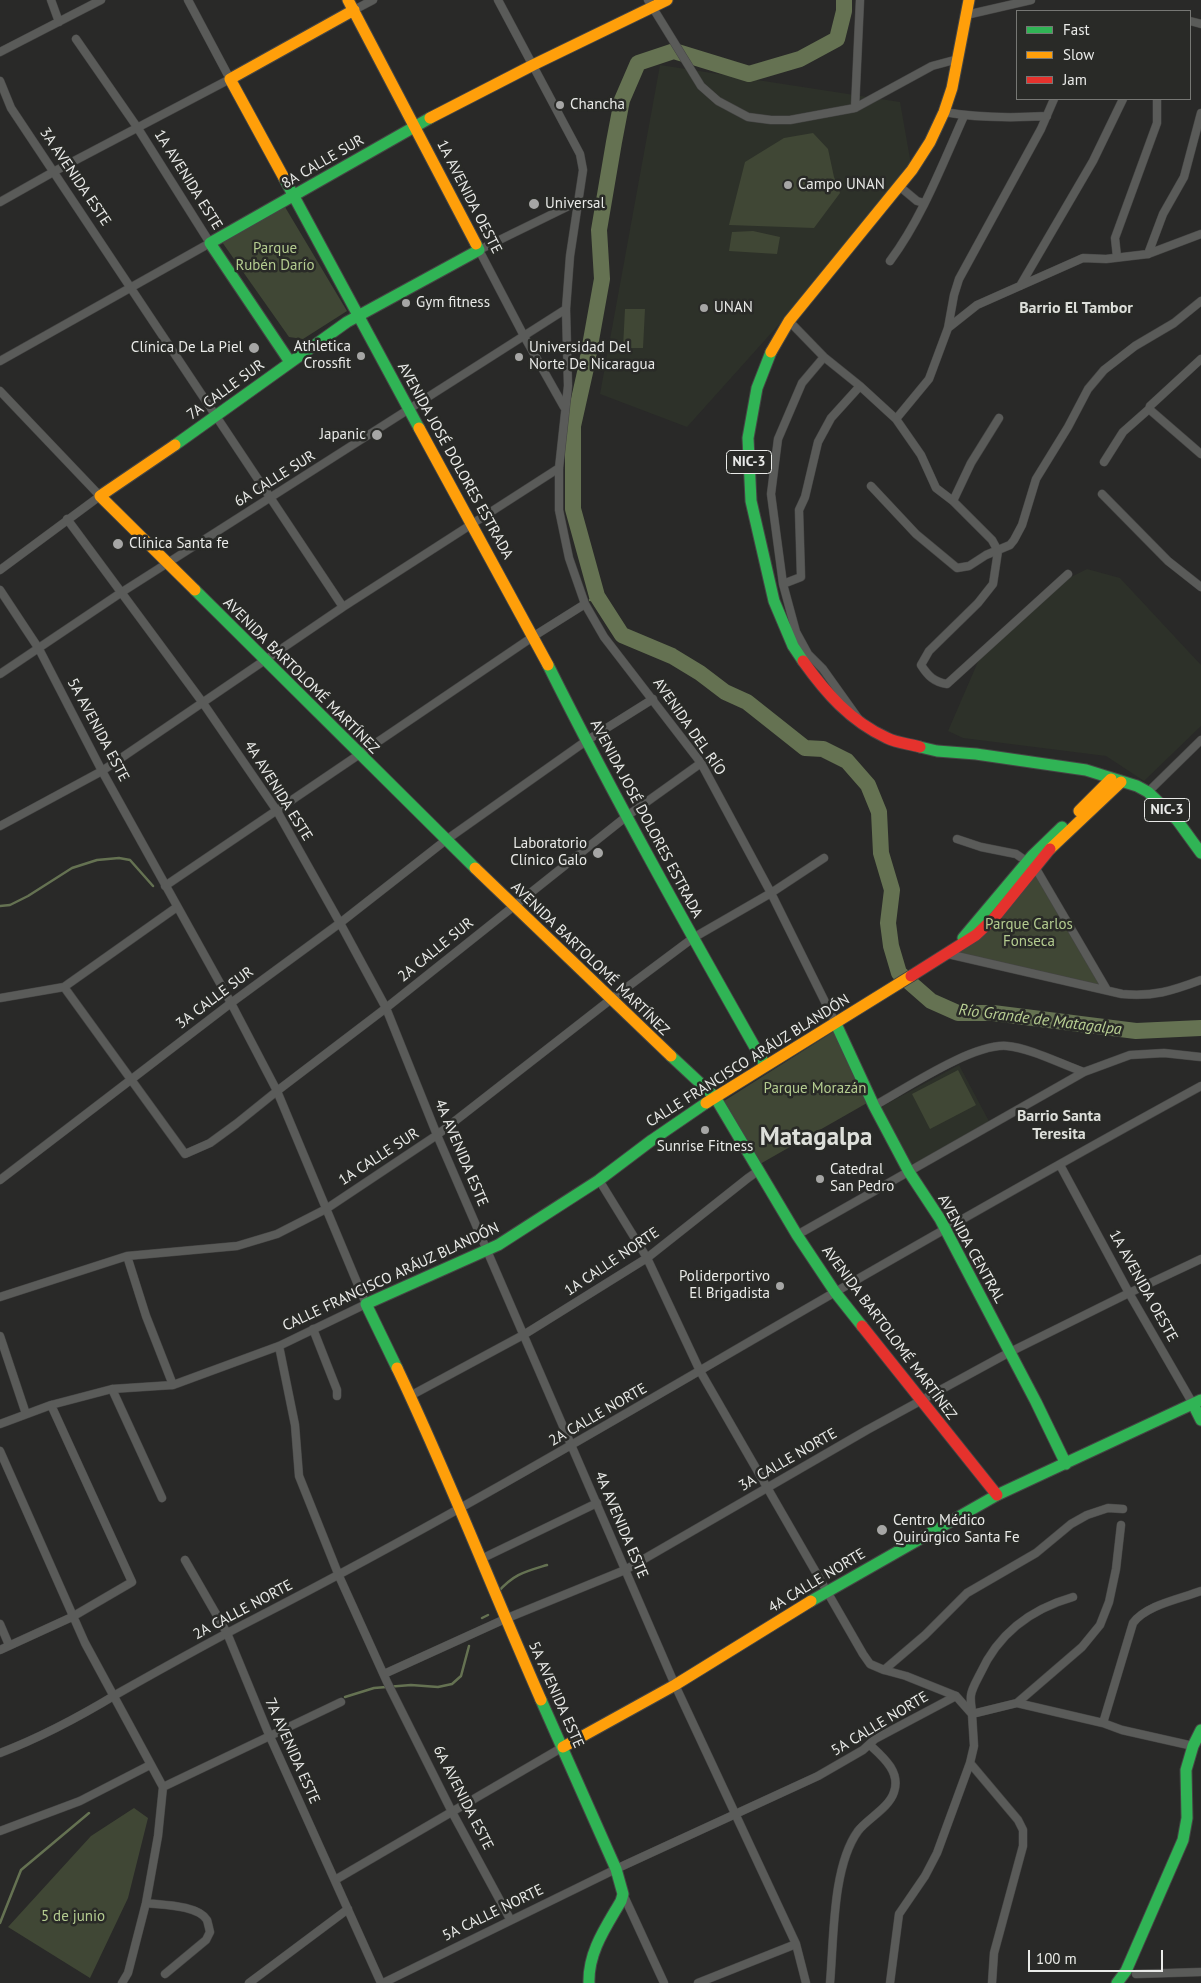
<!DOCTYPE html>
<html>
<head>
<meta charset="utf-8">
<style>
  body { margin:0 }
  #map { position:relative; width:1201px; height:1983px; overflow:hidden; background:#292928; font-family:"PT Sans",sans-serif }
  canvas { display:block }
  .legend { position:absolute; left:1016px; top:10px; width:175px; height:90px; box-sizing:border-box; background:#292a27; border:1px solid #767774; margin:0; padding:6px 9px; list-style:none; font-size:15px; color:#e9eae8 }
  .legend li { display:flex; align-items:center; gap:10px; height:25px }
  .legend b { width:25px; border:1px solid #767774 }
  .scale { position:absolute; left:1028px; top:1950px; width:135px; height:22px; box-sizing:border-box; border:2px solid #e9eae8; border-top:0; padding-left:6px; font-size:15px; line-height:18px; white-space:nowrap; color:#e9eae8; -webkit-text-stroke:4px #292a27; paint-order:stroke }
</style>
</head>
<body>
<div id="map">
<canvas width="1201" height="1983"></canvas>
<ul class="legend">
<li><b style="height:6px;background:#30b455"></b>Fast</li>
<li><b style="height:6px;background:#ff9f0a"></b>Slow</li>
<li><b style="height:6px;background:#e5322d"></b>Jam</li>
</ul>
<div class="scale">100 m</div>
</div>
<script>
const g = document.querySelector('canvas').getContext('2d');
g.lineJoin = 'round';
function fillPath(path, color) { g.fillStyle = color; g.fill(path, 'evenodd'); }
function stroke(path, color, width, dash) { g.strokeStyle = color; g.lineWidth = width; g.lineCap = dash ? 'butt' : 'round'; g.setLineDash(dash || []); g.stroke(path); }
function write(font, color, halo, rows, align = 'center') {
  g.font = font + ' "PT Sans",sans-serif'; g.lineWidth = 5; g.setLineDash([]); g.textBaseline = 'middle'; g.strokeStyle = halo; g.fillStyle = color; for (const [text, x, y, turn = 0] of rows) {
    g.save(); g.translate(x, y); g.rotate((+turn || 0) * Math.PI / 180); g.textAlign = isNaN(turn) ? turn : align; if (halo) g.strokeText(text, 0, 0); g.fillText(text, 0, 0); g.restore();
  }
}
fillPath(new Path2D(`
  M660 65 900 102 912 170 870 223 687 427 600 394Z
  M1087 569 1120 578 1201 665V726L1144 781 1106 756 963 738 948 731 980 657 1067 579Z
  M959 1065 991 1125 913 1167 881 1107Z`), '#2d3129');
fillPath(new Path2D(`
  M813 133 828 149 834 177 840 193 814 228 729 225 745 162 784 138Z
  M285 207 347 311 303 339 289 337 222 242Z
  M753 231 780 237 777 254 729 251 732 232Z
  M625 309H645L643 348H623Z
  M1035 867 1107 990 948 954Z
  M836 1030 867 1103 760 1164 724 1101Z
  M958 1070 976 1105 930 1129 912 1094Z
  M134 1808 148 1818 128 1898 90 1978 8 1927 91 1836Z`), '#404735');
stroke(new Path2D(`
  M590 600 597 596
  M0 906 10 905 28 896 72 868 97 860 119 858 130 860 153 886
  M498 1592C514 1574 524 1572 547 1565
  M482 1618 488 1615
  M345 1697 374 1688 411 1685 438 1687 452 1684 461 1676 469 1646
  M0 1923 21 1870 89 1813`), '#657252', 2.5);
stroke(new Path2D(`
  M844 0V11L837 39 800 59 749 74 674 51 638 63 622 100 614 142 599 230 602 279 586 368 573 426V509L597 596 622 635 672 656 700 673 725 692 747 702 805 748 823 749 847 761 868 785 879 812 881 853 892 890 888 923 891 946 899 973 931 1001 958 1013H993L1136 1031 1201 1028`), '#657252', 16);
const street = new Path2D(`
  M51 0 59 22
  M498 0 580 154 583 170 570 256 566 309 568 386 559 468V510L569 558 585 604 604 637 701 763 771 893 836 1024
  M648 0 701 86 718 101 748 117 771 120H790L855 108 932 66 958 59
  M354 10 373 0
  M966 15 1031 0
  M1190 21 1201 24
  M0 52 101 0
  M0 81 11 108 343 607
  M855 108 860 0
  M944 112C978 118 1013 118 1047 116
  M899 186 917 201 924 203
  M0 202 55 171 230 79 188 0
  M1148 254 1163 214 1184 177 1201 113
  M1117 257 1115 238 1157 123V99
  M890 261C922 218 942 165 964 116
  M1020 286 1093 161 1123 99
  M789 321 824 357 860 386 896 419 921 455 936 488 953 501 992 540 998 551 993 584 978 603 929 651 921 665C928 676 934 682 947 684L1068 574
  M948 328 977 305 1083 258 1106 259 1148 254 1201 234
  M824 357 802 383 778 439 771 494 783 584 796 632 808 654 823 669 858 718
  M1201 359 1150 406 1149 409 1201 454
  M0 361 210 243 137 127 76 39
  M0 391 100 496 0 570
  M564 407 524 336 479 250 579 201
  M896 419 929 379 948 328 954 295 959 279 1041 129 1054 99
  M1104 462 1123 432 1149 409
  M871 486 916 534 957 568 969 566 986 555 1010 545 1014 540 1022 525 1036 479 1068 427 1088 389 1104 370 1135 346 1174 323 1201 301
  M1102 494 1168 561 1201 587
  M953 501 971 463 999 418
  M67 519 203 703 277 811 340 923 386 1008 437 1135 675 1685 796 1944 806 1983
  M783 584 801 577 799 510 805 497 818 442 831 418 860 386
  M0 590 39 649 102 771 231 1003 277 1091 366 1304 279 1346 173 1385 112 1389 51 1405 0 1424
  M0 674 122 592 566 309
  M1148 792 1201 740
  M0 826 102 771 343 607 559 468
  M957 839 981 847 1016 854 1035 867 1107 990
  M165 886 534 636 585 604
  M948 954 1122 994C1153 997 1172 991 1201 980
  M64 987 185 1154 210 1143 236 1124 277 1091 386 1008 627 816 701 763
  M0 998 64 987 177 907
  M874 1106C905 1089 973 1043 1007 1046 1030 1048 1061 1064 1084 1072L1130 1055 1164 1053 1201 1057
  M1060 1165 1129 1293 1193 1404
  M0 1180 231 1003 340 923 446 840 586 741 653 699
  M599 1180 647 1258 700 1371 863 1654 870 1664 884 1670 906 1676 956 1696 972 1714 974 1746 970 1763 937 1853 925 1876 899 1914 890 1983
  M797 1235 1084 1072
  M127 1256 146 1316 173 1385
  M0 1297 127 1256 237 1246 277 1234 326 1209 437 1135 610 1000 693 938 771 893 824 858
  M313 1329 337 1390V1396
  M0 1336 26 1414
  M279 1346 295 1425 299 1476 339 1576 387 1682 452 1812 510 1919
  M112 1389 162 1498
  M410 1396 525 1334 647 1258 748 1178 758 1171
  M0 1451 85 1643 163 1787 158 1836 146 1903 128 1973 122 1983
  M481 1559 597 1503
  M185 1560 227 1633 267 1730 381 1983
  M1073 1597C1031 1609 998 1634 980 1674 977 1680 972 1688 971 1695 970 1701 972 1708 972 1714L1017 1703 1082 1647 1100 1625 1109 1602 1116 1569 1121 1525
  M0 1624 9 1645
  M0 1650 72 1617 132 1582 51 1405
  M884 1670 925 1635 967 1593 1036 1553 1071 1524 1087 1515 1108 1508 1123 1509
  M384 1674 505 1619 625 1570 867 1430 1010 1352 1129 1293 1201 1259
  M1017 1703 1103 1723 1122 1730 1193 1746
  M1103 1723 1133 1623C1146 1605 1180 1599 1201 1591
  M0 1753C42 1737 79 1717 117 1694 163 1668 209 1642 256 1618 480 1503 694 1372 912 1248 1008 1193 1104 1139 1201 1086
  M970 1763 1018 1820 1023 1830V1846L994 1953 992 1983
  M163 1787 341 1702
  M0 1831 80 1801 150 1765
  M335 1880 563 1747
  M623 1894 664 1983
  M146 1903C162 1905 198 1905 207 1920 208 1923 209 1928 210 1932L206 1940 165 1974
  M1136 1974 1201 1972
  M249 1983 348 1909
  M383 1983 616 1869 818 1776 863 1750 875 1739 956 1696
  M698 1983 796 1944
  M830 1983C834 1939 832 1867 858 1831 867 1819 889 1808 894 1792 901 1772 883 1757 870 1745`);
const fast = new Path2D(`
  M284 178 419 428
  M771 352 757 388 748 438 751 501 774 601 793 646 803 661
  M290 362 210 243 430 118
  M175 445 347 322 479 250 476 244
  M195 590 475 868
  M548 665C616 801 690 933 765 1065
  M920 747 937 751 976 754 1086 770 1137 786 1148 792 1177 820 1201 853
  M963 938 1032 856 1062 827
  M836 1024 874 1106 909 1172 940 1219 1036 1402 1066 1464
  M671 1056 715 1097 797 1235 835 1292 862 1326
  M397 1368 366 1304 498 1245 599 1180 652 1140 706 1103
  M1193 1404 1201 1420
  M811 1601 997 1495 1201 1400
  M541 1700 616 1869 623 1894 621 1901C606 1927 588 1952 589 1983
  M1117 1983 1126 1971 1183 1840 1187 1818 1186 1770 1193 1746 1201 1730`);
const slow = new Path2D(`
  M348 0 476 244
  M430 118 533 65 667 0
  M284 178 230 79 354 10
  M771 352 789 321 912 170 930 142 944 112 952 88 969 0
  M419 428 548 665
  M175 445 100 496 195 590
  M1079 811 1111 779
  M1050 849 1121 782
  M475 868 671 1056
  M706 1103 911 976
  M397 1368C449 1477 492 1589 541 1700
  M563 1747 675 1685 811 1601`);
const jam = new Path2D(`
  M803 661C826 693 850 721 887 738 897 743 910 744 920 747
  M911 976 976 935 995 917 1050 849
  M862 1326 997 1495`);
stroke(street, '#454544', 9);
stroke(fast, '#454544', 13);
stroke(slow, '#454544', 13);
stroke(jam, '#454544', 13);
stroke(street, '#5a5b59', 8);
stroke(fast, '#30b455', 11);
stroke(slow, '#ff9f0a', 11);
stroke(jam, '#e5322d', 11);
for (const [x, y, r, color] of [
  [560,105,5,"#a6a6a5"],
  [788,185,5,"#a6a6a5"],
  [534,204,6,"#a6a6a5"],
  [406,303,5,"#a6a6a5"],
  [704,308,5,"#a6a6a5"],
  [254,348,6,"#a6a6a5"],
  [361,356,5,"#a6a6a5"],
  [519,357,5,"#a6a6a5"],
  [377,435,6,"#a6a6a5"],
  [118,544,6,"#a6a6a5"],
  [598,853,6,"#a6a6a5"],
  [705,1130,5,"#a6a6a5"],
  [820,1179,5,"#a6a6a5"],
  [780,1286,5,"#a6a6a5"],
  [882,1530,6,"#a6a6a5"]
]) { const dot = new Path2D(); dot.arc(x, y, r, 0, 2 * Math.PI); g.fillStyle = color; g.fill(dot); stroke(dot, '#292a27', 2); }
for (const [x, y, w] of [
  [749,462,45],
  [1167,810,45]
]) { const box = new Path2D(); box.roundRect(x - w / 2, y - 11.5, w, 23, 4); g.fillStyle = '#292a27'; g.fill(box); stroke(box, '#e9eae8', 1); }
write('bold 14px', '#e9eae8', null, [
  ["NIC-3",749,462],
  ["NIC-3",1167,810]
]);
write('15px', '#e9eae8', '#292a27', [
  ["Chancha",570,105],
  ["Campo UNAN",798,185],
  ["Universal",545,204],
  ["Gym fitness",416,303],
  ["UNAN",714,308],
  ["Athletica",351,347,"right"],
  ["Crossfit",351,364,"right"],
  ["Clínica De La Piel",243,348,"right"],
  ["Universidad Del",529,348],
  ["Norte De Nicaragua",529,365],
  ["Japanic",366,435,"right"],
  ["Clínica Santa fe",129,544],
  ["Laboratorio",587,844,"right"],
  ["Clínico Galo",587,861,"right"],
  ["Sunrise Fitness",705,1147,"center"],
  ["Catedral",830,1170],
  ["San Pedro",830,1187],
  ["Poliderportivo",770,1277,"right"],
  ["El Brigadista",770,1294,"right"],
  ["Centro Médico",893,1521],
  ["Quirúrgico Santa Fe",893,1538]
], 'left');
write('15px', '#e9eae8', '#292a27', [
  ["8A CALLE SUR",323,162,-30],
  ["3A AVENIDA ESTE",75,177,56],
  ["1A AVENIDA ESTE",188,180,58],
  ["1A AVENIDA OESTE",469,197,63],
  ["7A CALLE SUR",226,390,-36],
  ["AVENIDA JOSÉ DOLORES ESTRADA",455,461,61],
  ["6A CALLE SUR",275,479,-32],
  ["AVENIDA BARTOLOMÉ MARTÍNEZ",301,676,45],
  ["AVENIDA DEL RÍO",689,727,55],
  ["5A AVENIDA ESTE",98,730,62],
  ["4A AVENIDA ESTE",278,791,58],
  ["AVENIDA JOSÉ DOLORES ESTRADA",646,819,62],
  ["2A CALLE SUR",436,950,-39],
  ["AVENIDA BARTOLOMÉ MARTÍNEZ",590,959,44],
  ["3A CALLE SUR",215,998,-37],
  ["CALLE FRANCISCO ARÁUZ BLANDÓN",748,1061,-32],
  ["4A AVENIDA ESTE",461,1153,67],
  ["1A CALLE SUR",379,1157,-33],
  ["AVENIDA CENTRAL",971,1249,61],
  ["1A CALLE NORTE",612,1262,-34],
  ["CALLE FRANCISCO ARÁUZ BLANDÓN",391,1277,-25],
  ["1A AVENIDA OESTE",1143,1286,61],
  ["AVENIDA BARTOLOMÉ MARTÍNEZ",889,1333,53],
  ["2A CALLE NORTE",598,1415,-30],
  ["3A CALLE NORTE",788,1460,-30],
  ["4A AVENIDA ESTE",621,1525,67],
  ["4A CALLE NORTE",817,1581,-31],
  ["2A CALLE NORTE",243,1610,-28],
  ["5A AVENIDA ESTE",556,1695,66],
  ["5A CALLE NORTE",880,1724,-31],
  ["7A AVENIDA ESTE",292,1751,66],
  ["6A AVENIDA ESTE",463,1798,63],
  ["5A CALLE NORTE",493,1913,-26]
]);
write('15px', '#b4cc90', '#292a27', [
  ["Parque",275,249],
  ["Rubén Darío",275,266],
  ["Parque Carlos",1029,925],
  ["Fonseca",1029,942],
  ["Parque Morazán",815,1089],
  ["5 de junio",73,1917]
]);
write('bold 16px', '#dddfda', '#292a27', [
  ["Barrio El Tambor",1076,308],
  ["Barrio Santa",1059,1116],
  ["Teresita",1059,1134]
]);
write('italic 16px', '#b8cf93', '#292a27', [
  ["Río Grande de Matagalpa",1040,1020,7]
]);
write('bold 25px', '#dddfda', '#292a27', [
  ["Matagalpa",816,1138]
]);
</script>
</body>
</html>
